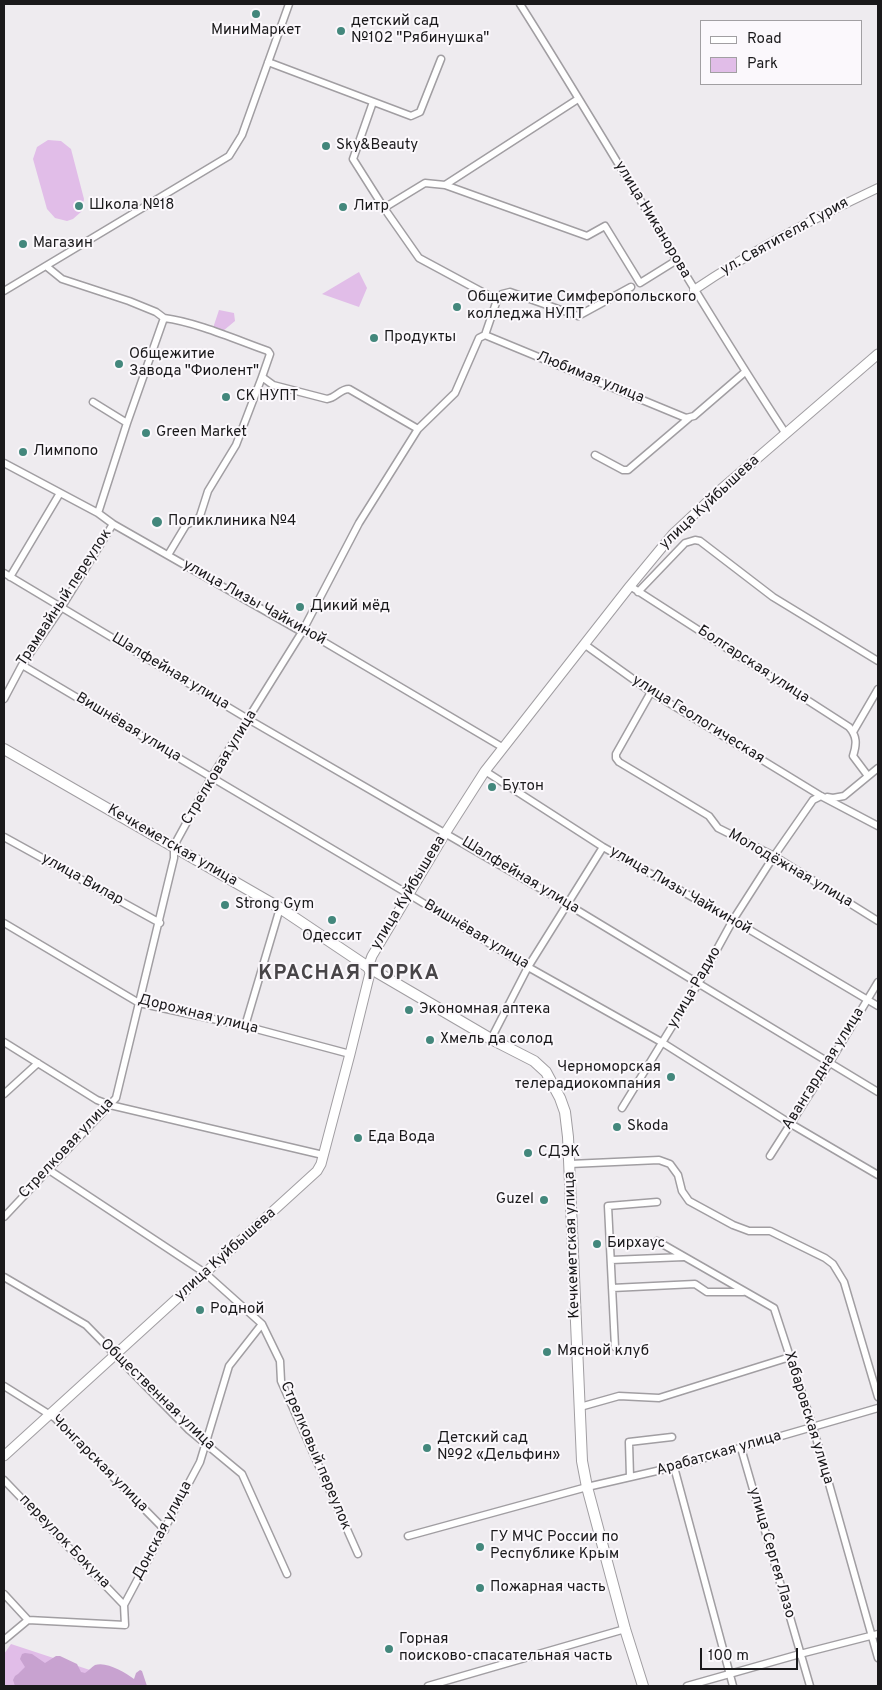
<!DOCTYPE html>
<html>
<head>
<meta charset="utf-8">
<style>
  body { margin:0 }
  #map { position:relative; width:882px; height:1690px; overflow:hidden; background:#eeebef; font-family:Overpass,sans-serif }
  canvas { display:block }
  .frame { position:absolute; inset:0; border:5px solid #1a191b; pointer-events:none }
  .legend { position:absolute; left:700px; top:20px; width:162px; height:65px; box-sizing:border-box; background:#fbf8fc; border:1px solid #a19fa2; margin:0; padding:6px 9px; list-style:none; font-size:15px; color:#1a191b }
  .legend li { display:flex; align-items:center; gap:10px; height:25px }
  .legend b { width:25px; border:1px solid #a19fa2 }
  .scale { position:absolute; left:700px; top:1648px; width:98px; height:22px; box-sizing:border-box; border:2px solid #1a191b; border-top:0; padding-left:6px; font-size:15px; line-height:18px; white-space:nowrap; color:#1a191b; -webkit-text-stroke:4px #fbf8fc; paint-order:stroke }
</style>
</head>
<body>
<div id="map">
<canvas width="882" height="1690"></canvas>
<div class="frame"></div>
<ul class="legend">
<li><b style="height:6px;background:#fff"></b>Road</li>
<li><b style="height:14px;background:#e1bde8"></b>Park</li>
</ul>
<div class="scale">100 m</div>
</div>
<script>
const g = document.querySelector('canvas').getContext('2d');
g.lineJoin = 'round';
function fillPath(path, color) { g.fillStyle = color; g.fill(path, 'evenodd'); }
function stroke(path, color, width, dash) { g.strokeStyle = color; g.lineWidth = width; g.lineCap = dash ? 'butt' : 'round'; g.setLineDash(dash || []); g.stroke(path); }
function write(font, color, halo, rows, align = 'center') {
  g.font = font + ' Overpass,sans-serif'; g.lineWidth = 4; g.setLineDash([]); g.textBaseline = 'middle'; g.strokeStyle = halo; g.fillStyle = color; for (const [text, x, y, turn = 0] of rows) {
    g.save(); g.translate(x, y); g.rotate((+turn || 0) * Math.PI / 180); g.textAlign = isNaN(turn) ? turn : align; if (halo) g.strokeText(text, 0, 0); g.fillText(text, 0, 0); g.restore();
  }
}
fillPath(new Path2D(`
  M48 140 61 141 71 149 84 199 82 211 73 219 67 221 55 218 47 209 33 159 37 147Z
  M359 272 367 288 359 307 322 294Z
  M219 310 234 313 235 321 223 331 213 328Z
  M11 1644 99 1673 94 1686H4V1654Z`), '#e1bde8');
fillPath(new Path2D(`
  M25 1653 32 1654 45 1663 56 1656H60L77 1664 81 1672 85 1673C88 1671 92 1667 95 1665 106 1661 125 1672 134 1679L136 1673 140 1670 142 1671 147 1686H15L13 1680 15 1676 18 1674 25 1667 20 1659 22 1654Z`), '#c8a2d0');
const minor = new Path2D(`
  M520 4C610 146 693 293 786 434
  M268 62 411 116 420 112 441 59
  M373 102 353 159 384 208 419 258 497 300
  M445 185 587 236 605 226 640 283 677 260
  M384 208 425 183 445 185 578 99
  M46 266 62 279 129 301 156 312 164 318
  M4 291 229 156 242 135 289 4
  M164 318C196 322 237 340 268 351L270 354 262 377 236 445 208 491 200 516 197 520 186 525 168 555
  M485 335 686 418 694 416 745 372
  M262 377 273 385 327 399C336 398 340 389 349 389L418 429
  M93 402 127 423
  M595 455 623 470H628L689 418
  M4 463 98 513 113 524 302 632 309 633 502 747
  M98 513 127 423 164 318
  M4 573 248 719 567 904 878 1092
  M10 577 60 493
  M630 586 849 727C857 736 857 744 853 756L868 776
  M638 592 685 543 695 540 700 541 773 597 878 661
  M584 644 651 692 821 796 878 826
  M22 665 410 895 528 967 663 1043 791 1124 878 1175
  M651 692 616 754V758L619 762 709 816 718 828 774 856 878 921
  M4 699 22 665 61 608 113 524
  M853 732 878 689
  M485 771 603 847 733 920 878 1006
  M827 797 833 798 844 796 878 768
  M4 837 160 923
  M4 923 139 1003 245 1026 350 1054
  M245 1026 280 908
  M491 1039 528 967 603 847
  M4 1042 97 1100 110 1105 323 1155
  M4 1094 38 1063
  M622 1108 698 984 733 920 774 856 813 800 821 796
  M770 1156 830 1062 878 982
  M570 1164 659 1160 670 1164 678 1175 682 1191 689 1201 733 1225 749 1231H770L825 1258 833 1264 844 1282 878 1397
  M49 1170 205 1273 262 1324 280 1361 281 1381 358 1554
  M4 1217 116 1098 174 858V848L176 842 211 778 302 632 359 523 418 429 455 393 479 338 485 335 497 300 502 294 510 292 578 316 631 287
  M657 1241 774 1308 813 1427 878 1658
  M611 1260 684 1257
  M4 1277 86 1325 189 1430 242 1474 287 1574
  M612 1288 695 1284 707 1292H743
  M615 1347 608 1206 657 1202
  M4 1386 55 1418 165 1530
  M580 1407 619 1396 659 1398 790 1357
  M741 1448 810 1686
  M674 1467 733 1686
  M630 1477 629 1442 672 1437
  M4 1480 124 1605
  M587 1487 674 1467 878 1408
  M408 1536 587 1487
  M4 1594 28 1620
  M4 1640 28 1620 125 1625 124 1605 200 1462 229 1366 262 1324
  M428 1686 625 1629
  M687 1686 800 1654 878 1634`);
const tertiary = new Path2D(`
  M694 290C753 250 814 218 878 188`);
const secondary = new Path2D(`
  M4 1456 317 1171 321 1164 350 1054 370 973 368 967 372 956 446 832 485 771 630 586 673 534 718 492 878 354`);
const primary = new Path2D(`
  M4 749 280 908 368 967 491 1039 534 1061 546 1072 560 1098 565 1112 568 1137 582 1461 587 1487 625 1629 643 1686`);
stroke(minor, '#a19ea2', 9);
stroke(tertiary, '#a19ea2', 10);
stroke(secondary, '#a19ea2', 11);
stroke(primary, '#a19ea2', 12);
stroke(minor, '#fff', 6);
stroke(tertiary, '#fff', 8);
stroke(secondary, '#fff', 9);
stroke(primary, '#fff', 10);
for (const [x, y, r, color] of [
  [256,14,5,"#43877c"],
  [341,31,5,"#43877c"],
  [326,146,5,"#43877c"],
  [79,206,5,"#43877c"],
  [343,207,5,"#43877c"],
  [23,244,5,"#43877c"],
  [457,307,5,"#43877c"],
  [374,338,5,"#43877c"],
  [119,364,5,"#43877c"],
  [226,397,5,"#43877c"],
  [146,433,5,"#43877c"],
  [23,452,5,"#43877c"],
  [157,522,6,"#43877c"],
  [300,607,5,"#43877c"],
  [492,787,5,"#43877c"],
  [225,905,5,"#43877c"],
  [332,920,5,"#43877c"],
  [409,1010,5,"#43877c"],
  [430,1040,5,"#43877c"],
  [671,1077,5,"#43877c"],
  [617,1127,5,"#43877c"],
  [358,1138,5,"#43877c"],
  [528,1153,5,"#43877c"],
  [544,1200,5,"#43877c"],
  [597,1244,5,"#43877c"],
  [200,1310,5,"#43877c"],
  [547,1352,5,"#43877c"],
  [427,1448,5,"#43877c"],
  [480,1547,5,"#43877c"],
  [480,1588,5,"#43877c"],
  [389,1649,5,"#43877c"]
]) { const dot = new Path2D(); dot.arc(x, y, r, 0, 2 * Math.PI); g.fillStyle = color; g.fill(dot); stroke(dot, '#fbf8fc', 2); }
write('15px', '#1a191b', '#fbf8fc', [
  ["детский сад",351,22],
  ["№102 \"Рябинушка\"",351,39],
  ["МиниМаркет",256,31,"center"],
  ["Sky&Beauty",336,146],
  ["Школа №18",89,206],
  ["Литр",353,207],
  ["Магазин",33,244],
  ["Общежитие Симферопольского",467,298],
  ["колледжа НУПТ",467,315],
  ["Продукты",384,338],
  ["Общежитие",129,355],
  ["Завода \"Фиолент\"",129,372],
  ["СК НУПТ",236,397],
  ["Green Market",156,433],
  ["Лимпопо",33,452],
  ["Поликлиника №4",168,522],
  ["Дикий мёд",310,607],
  ["Бутон",502,787],
  ["Strong Gym",235,905],
  ["Одессит",332,937,"center"],
  ["Экономная аптека",419,1010],
  ["Хмель да солод",440,1040],
  ["Черноморская",661,1068,"right"],
  ["телерадиокомпания",661,1085,"right"],
  ["Skoda",627,1127],
  ["Еда Вода",368,1138],
  ["СДЭК",538,1153],
  ["Guzel",534,1200,"right"],
  ["Бирхаус",607,1244],
  ["Родной",210,1310],
  ["Мясной клуб",557,1352],
  ["Детский сад",437,1439],
  ["№92 «Дельфин»",437,1456],
  ["ГУ МЧС России по",490,1538],
  ["Республике Крым",490,1555],
  ["Пожарная часть",490,1588],
  ["Горная",399,1640],
  ["поисково-спасательная часть",399,1657]
], 'left');
write('15px', '#1a191b', '#fbf8fc', [
  ["улица Никанорова",652,220,59],
  ["ул. Святителя Гурия",785,237,-29],
  ["Любимая улица",590,378,22],
  ["улица Куйбышева",710,503,-43],
  ["Трамвайный переулок",65,598,-57],
  ["улица Лизы Чайкиной",254,603,29],
  ["Болгарская улица",753,665,33],
  ["Шалфейная улица",170,672,31],
  ["улица Геологическая",698,720,32],
  ["Вишнёвая улица",128,728,31],
  ["Стрелковая улица",220,768,-59],
  ["Кечкеметская улица",172,846,30],
  ["Молодёжная улица",790,869,30],
  ["Шалфейная улица",520,876,31],
  ["улица Вилар",82,880,29],
  ["улица Лизы Чайкиной",680,891,30],
  ["улица Куйбышева",409,893,-59],
  ["Вишнёвая улица",476,935,31],
  ["улица Радио",695,988,-60],
  ["Дорожная улица",198,1015,14],
  ["Авангардная улица",824,1069,-58],
  ["Стрелковая улица",67,1149,-47],
  ["Кечкеметская улица",573,1245,-92],
  ["улица Куйбышева",226,1255,-42],
  ["Общественная улица",157,1395,44],
  ["Хабаровская улица",808,1418,73],
  ["Арабатская улица",719,1454,-16],
  ["Стрелковый переулок",315,1456,67],
  ["Чонгарская улица",99,1464,45],
  ["Донская улица",163,1531,-62],
  ["переулок Бокуна",64,1542,46],
  ["улица Сергея Лазо",771,1553,74]
]);
g.letterSpacing = '1px';
write('bold 20px', '#484548', '#fbf8fc', [
  ["КРАСНАЯ ГОРКА",349,975]
]);
g.letterSpacing = '0px';
</script>
</body>
</html>
